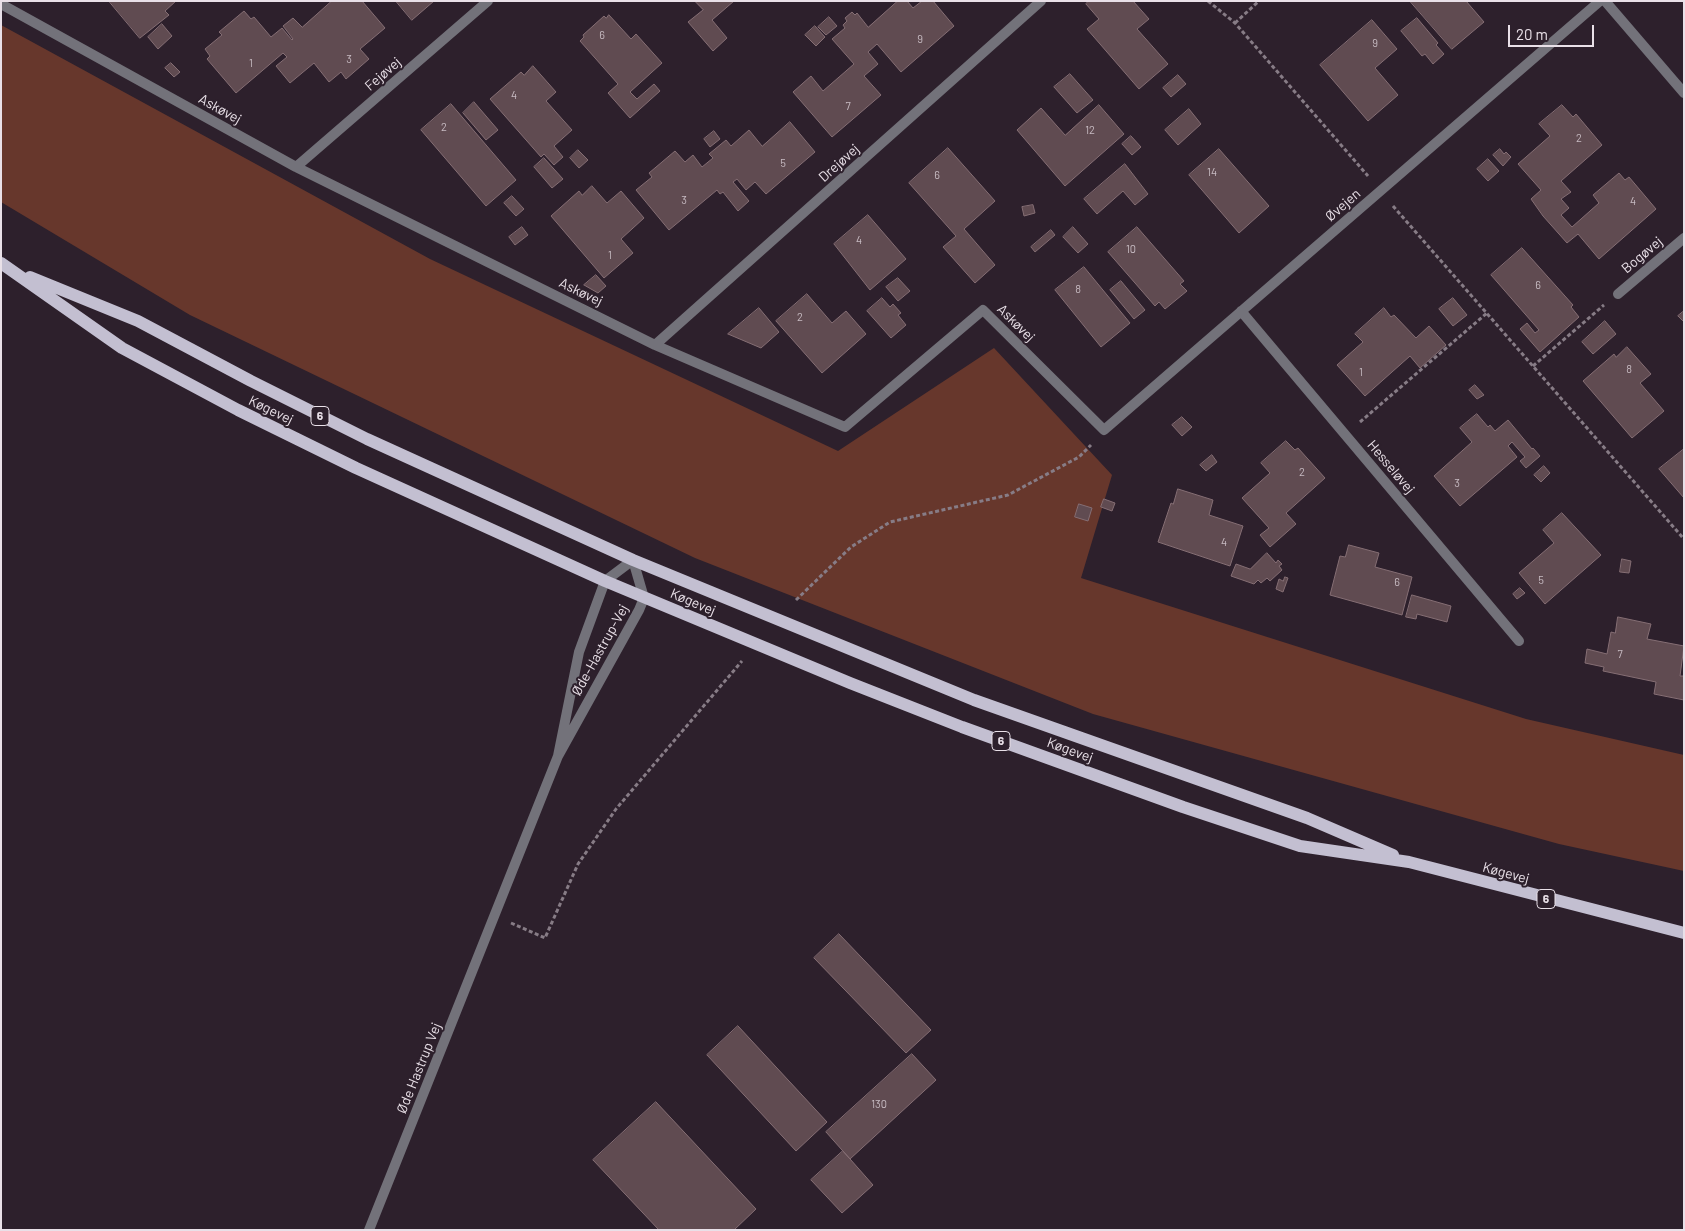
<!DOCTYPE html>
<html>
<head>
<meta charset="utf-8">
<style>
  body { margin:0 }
  #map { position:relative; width:1685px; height:1231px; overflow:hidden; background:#2d202c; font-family:Barlow,sans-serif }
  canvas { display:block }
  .frame { position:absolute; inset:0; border:2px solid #e9e0e8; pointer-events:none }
  .scale { position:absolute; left:1508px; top:25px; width:86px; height:22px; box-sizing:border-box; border:2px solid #e9e0e8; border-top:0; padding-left:6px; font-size:15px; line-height:18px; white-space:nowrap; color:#e9e0e8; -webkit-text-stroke:4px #2d202c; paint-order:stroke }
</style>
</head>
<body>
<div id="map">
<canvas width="1685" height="1231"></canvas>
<div class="frame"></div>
<div class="scale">20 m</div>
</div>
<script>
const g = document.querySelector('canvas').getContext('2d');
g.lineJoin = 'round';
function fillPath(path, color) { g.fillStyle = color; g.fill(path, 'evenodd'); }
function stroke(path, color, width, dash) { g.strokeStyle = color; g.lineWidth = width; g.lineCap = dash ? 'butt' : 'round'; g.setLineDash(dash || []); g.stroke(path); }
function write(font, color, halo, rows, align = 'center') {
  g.font = font + ' Barlow,sans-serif'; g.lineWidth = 4; g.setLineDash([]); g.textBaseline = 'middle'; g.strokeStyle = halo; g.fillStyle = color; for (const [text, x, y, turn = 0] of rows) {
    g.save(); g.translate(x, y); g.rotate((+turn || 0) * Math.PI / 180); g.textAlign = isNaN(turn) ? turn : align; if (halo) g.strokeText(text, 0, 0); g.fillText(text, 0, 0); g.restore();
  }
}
fillPath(new Path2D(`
  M1 25 430 259 838 451 994 348 1112 475 1081 578 1526 719 1684 755V871L1559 844 1093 714 695 558 190 315 1 202Z`), '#67372c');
const building = new Path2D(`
  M109 1H176L165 11 169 15 140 38Z
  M332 1H362L385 28 360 49 369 59 346 79 341 72 329 82 314 63 290 83 276 66 287 57 283 53 236 93 207 59 210 56 205 49 222 35 219 32 244 11 251 19 254 17 271 37 282 28 292 40 293 39 283 26 293 18 302 27Z
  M396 1H434L412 20Z
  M695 1H734L712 20 727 38 713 51 688 22 703 10Z
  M898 1H907L913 8 922 1H933L954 26 901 72 877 44 868 52 878 64 864 76 881 95 832 137 793 92 811 76 823 91 854 64 832 39 845 28 843 25 847 21 845 18 852 12 855 15 857 13 868 27Z
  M1089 1H1133L1149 19 1137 29 1168 64 1139 89 1087 29 1099 19 1086 4Z
  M1410 1H1466L1484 22 1452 49Z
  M609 15 631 39 636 34 662 63 630 92 637 99 654 84 660 91 630 118 608 93 618 84 580 41 584 37 583 35 604 16 606 18Z
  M829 17 837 26 826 35 818 27Z
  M1417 18 1438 43 1436 45 1444 54 1433 64 1425 54 1422 56 1401 31Z
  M1372 20 1397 49 1375 68 1398 95 1368 121 1320 65Z
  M162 24 172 36 158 49 148 37Z
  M815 26 825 37 816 46 805 35Z
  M171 63 180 72 174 77 165 68Z
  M533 66 556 92 546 101 572 130 554 146 563 157 554 165 544 154 541 157 490 99 521 72 524 75Z
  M1070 74 1093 100 1077 113 1054 87Z
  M1178 75 1186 84 1171 97 1163 88Z
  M474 102 498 130 486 140 463 113Z
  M451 104 516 180 486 206 421 130Z
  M1099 105 1124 134 1065 186 1017 130 1041 108 1065 135Z
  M1562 105 1573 117 1576 114 1602 145 1561 181 1571 192 1561 199 1569 208 1561 215 1572 227 1599 203 1593 195 1619 173 1625 180 1629 177 1656 209 1599 259 1578 234 1567 243 1543 216 1531 199 1541 190 1518 164 1550 136 1539 124Z
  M1189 109 1201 124 1178 145 1165 130Z
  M790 122 815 152 766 194 755 182 746 190 737 179 733 182 749 201 738 211 723 192 720 194 717 190 669 230 636 190 652 177 649 173 675 151 685 162 693 155 702 167 713 158 709 154 726 140 731 146 749 130 762 146Z
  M714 131 720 139 710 147 704 139Z
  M1131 136 1141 147 1132 155 1122 144Z
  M948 148 995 201 964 229 995 265 975 283 943 247 956 236 909 183Z
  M1219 149 1269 206 1239 233 1189 175Z
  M1500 149 1504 154 1506 152 1511 157 1503 166 1493 155Z
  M578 150 588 160 579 168 570 158Z
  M544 158 563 179 552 188 534 167Z
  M1488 159 1499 171 1488 181 1477 169Z
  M1125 164 1148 194 1135 205 1123 191 1097 214 1084 199Z
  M592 186 607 203 621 191 644 218 621 239 633 253 604 278 551 216 579 191 582 195Z
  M512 196 524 209 516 216 504 203Z
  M1033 205 1035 213 1024 216 1022 207Z
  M868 215 906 259 870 290 834 244Z
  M522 227 528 235 515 245 509 237Z
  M1073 227 1088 244 1078 253 1063 237Z
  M1137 227 1184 281 1180 284 1187 291 1165 309 1159 302 1155 306 1108 252Z
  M1051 230 1055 235 1035 252 1031 247Z
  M1522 248 1573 305 1571 307 1579 317 1540 352 1520 329 1527 323 1535 333 1539 330 1491 275Z
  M1084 267 1130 323 1101 347 1055 290Z
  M596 275 606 286 598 293 584 285Z
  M898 278 910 291 898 301 886 287Z
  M1121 281 1145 310 1134 319 1110 290Z
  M807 294 832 323 846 311 866 334 822 373 776 321Z
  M882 298 890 307 893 304 901 313 898 315 906 325 891 338 867 311Z
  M1453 298 1467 315 1453 326 1439 309Z
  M759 308 779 332 761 348 728 334Z
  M1384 308 1391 317 1394 315 1416 338 1429 326 1446 345 1420 368 1410 356 1365 396 1337 365 1363 342 1355 334Z
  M1684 311V322L1678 316Z
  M1605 321 1616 334 1593 354 1582 342Z
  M1627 347 1651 374 1640 383 1664 411 1632 438 1583 381 1614 354 1616 357Z
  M1475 385 1484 395 1477 399 1469 390Z
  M1477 414 1488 427 1490 425 1495 431 1508 420 1532 449 1533 448 1540 456 1526 468 1520 461 1525 457 1512 442 1508 446 1517 457 1460 506 1434 476 1472 442 1460 428Z
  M1182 417 1192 427 1182 436 1172 425Z
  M1286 441 1295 450 1298 448 1325 478 1286 513 1296 524 1270 547 1260 535 1269 528 1242 498 1270 473 1261 463Z
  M1684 449V498L1659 469Z
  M1212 455 1217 462 1206 471 1200 465Z
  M1544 466 1550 473 1541 482 1534 475Z
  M1178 489 1213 500 1209 515 1243 526 1230 566 1158 542 1171 503 1173 504Z
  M1104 499 1115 503 1112 511 1101 507Z
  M1079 504 1092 508 1088 521 1075 517Z
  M1562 513 1601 555 1545 604 1519 573 1554 543 1543 530Z
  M1349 545 1379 553 1375 567 1412 577 1402 615 1330 595 1340 556 1345 557Z
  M1267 553 1276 563 1278 560 1282 564 1279 566 1282 570 1270 581 1267 578 1261 583 1258 580 1254 584 1231 576 1236 564 1250 569Z
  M1622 559 1631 561 1629 573 1620 572Z
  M1285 577 1288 578 1283 592 1276 589 1279 579 1283 581Z
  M1520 588 1525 593 1517 599 1513 594Z
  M1412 595 1451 606 1447 622 1417 614 1416 619 1406 617Z
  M1618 617 1651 624 1647 639 1684 646 1680 676H1684V700L1654 694 1656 682 1603 671 1604 667 1585 663 1587 649 1607 654 1611 632 1615 633Z
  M839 934 931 1030 906 1053 814 958Z
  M738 1026 827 1122 796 1151 707 1055Z
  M912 1054 936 1080 850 1159 826 1132Z
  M656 1102 756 1209 734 1230H659L593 1160Z
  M843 1151 873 1185 842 1213 811 1180Z`);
fillPath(building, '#604b51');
stroke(building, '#856e74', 1);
stroke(new Path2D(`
  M1208 1 1235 23 1368 176
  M1235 23 1259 1
  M1393 206 1684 539
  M1533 366 1604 305
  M1360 422 1487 313
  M796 600 851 547 890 522 1008 495 1079 457 1091 445
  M511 923 545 938 578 864 616 809 742 661`), '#877c86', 3, [4, 2.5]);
stroke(new Path2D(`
  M1605 1 1684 93
  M1 4 296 167 655 345 845 427 983 310 1104 430 1600 1
  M296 167 488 1
  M1618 294 1684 238
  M1241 311 1519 641
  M655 345 1041 1
  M369 1230 558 756 639 610 644 598 633 560 605 581 579 652 558 756`), '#73727a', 10);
stroke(new Path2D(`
  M1 263 122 348 238 410 356 468 605 581 850 683 962 727 1183 807 1300 846 1409 862 1684 933
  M30 277 138 321 251 381 367 439 633 560 974 700 1307 818 1393 855`), '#c3bfd1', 12);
write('11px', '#c7bbc2', null, [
  ["6",602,35],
  ["9",920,39],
  ["9",1375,43],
  ["3",349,59],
  ["1",251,63],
  ["4",514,95],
  ["7",848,106],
  ["2",444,127],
  ["12",1090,130],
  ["2",1579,138],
  ["5",783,163],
  ["14",1212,172],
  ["6",937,175],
  ["3",684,200],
  ["4",1633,201],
  ["4",859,240],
  ["10",1131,249],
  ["1",610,255],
  ["6",1538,285],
  ["8",1078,289],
  ["2",800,317],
  ["8",1629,369],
  ["1",1361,372],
  ["2",1302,472],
  ["3",1457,483],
  ["4",1224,542],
  ["5",1541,580],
  ["6",1397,582],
  ["7",1620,654],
  ["130",879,1104]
]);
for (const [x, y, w] of [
  [320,416,18],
  [1001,741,18],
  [1546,899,18]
]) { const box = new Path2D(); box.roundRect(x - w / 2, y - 9.5, w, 19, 4); g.fillStyle = '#2d202c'; g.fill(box); stroke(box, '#e9e0e8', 1); }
write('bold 12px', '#e9e0e8', null, [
  ["6",320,416],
  ["6",1001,741],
  ["6",1546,899]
]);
write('14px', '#e9e0e8', '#2d202c', [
  ["Fejøvej",383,74,-41],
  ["Askøvej",220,109,29],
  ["Drejøvej",839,163,-42],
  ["Øvejen",1343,205,-41],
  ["Bogøvej",1642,255,-40],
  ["Askøvej",581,292,26],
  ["Askøvej",1016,323,45],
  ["Køgevej",271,410,26],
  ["Hesseløvej",1391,467,50],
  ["Køgevej",693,602,23],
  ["Øde-Hastrup-Vej",600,650,-61],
  ["Køgevej",1070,750,20],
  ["Køgevej",1506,873,15],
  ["Øde Hastrup Vej",419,1068,-68]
]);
</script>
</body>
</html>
